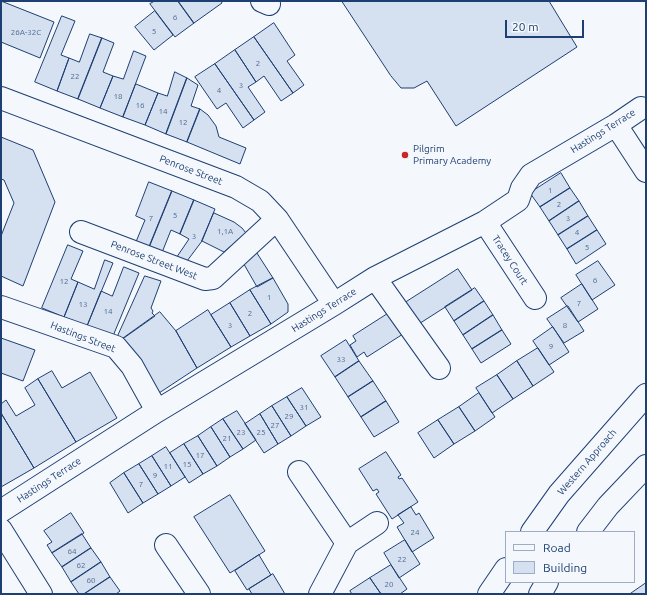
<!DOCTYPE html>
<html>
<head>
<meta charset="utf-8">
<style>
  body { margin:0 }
  #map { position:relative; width:647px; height:595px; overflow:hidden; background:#f4f7fb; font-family:Ubuntu,sans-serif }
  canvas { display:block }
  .frame { position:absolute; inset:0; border:2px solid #1d3f73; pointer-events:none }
  .legend { position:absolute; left:505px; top:531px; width:130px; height:52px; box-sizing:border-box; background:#f4f7fb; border:1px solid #9eadc5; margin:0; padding:5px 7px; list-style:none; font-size:12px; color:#1d3f73 }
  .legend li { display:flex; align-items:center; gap:8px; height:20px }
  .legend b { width:20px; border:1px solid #9eadc5 }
  .scale { position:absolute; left:505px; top:20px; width:79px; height:18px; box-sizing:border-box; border:2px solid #1d3f73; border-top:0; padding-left:5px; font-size:12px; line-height:14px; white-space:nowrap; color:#1d3f73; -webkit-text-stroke:3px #f4f7fb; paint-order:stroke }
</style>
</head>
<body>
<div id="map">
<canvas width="647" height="595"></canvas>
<div class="frame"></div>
<ul class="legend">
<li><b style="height:5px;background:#f4f7fb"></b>Road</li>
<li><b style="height:11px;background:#d5e0f0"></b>Building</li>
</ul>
<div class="scale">20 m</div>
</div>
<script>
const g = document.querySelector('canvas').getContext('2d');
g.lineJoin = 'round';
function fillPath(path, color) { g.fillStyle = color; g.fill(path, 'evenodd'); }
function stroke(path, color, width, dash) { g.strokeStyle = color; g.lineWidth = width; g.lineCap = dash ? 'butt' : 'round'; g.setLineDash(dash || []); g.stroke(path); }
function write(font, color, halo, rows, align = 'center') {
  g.font = font + ' Ubuntu,sans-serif'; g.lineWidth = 3; g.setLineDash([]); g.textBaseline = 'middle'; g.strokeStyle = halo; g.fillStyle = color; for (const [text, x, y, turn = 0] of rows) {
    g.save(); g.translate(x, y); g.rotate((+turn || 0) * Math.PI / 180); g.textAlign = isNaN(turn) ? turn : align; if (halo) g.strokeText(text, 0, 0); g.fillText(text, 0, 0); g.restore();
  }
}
const building = new Path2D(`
  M1 1 54 22 40 58 1 42Z
  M155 1H178L194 23 175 37 150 4Z
  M178 1H221L222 3 194 23Z
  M342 1H549L577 47 456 126 427 81 414 88H401L391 76Z
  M155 11 173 35 154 50 135 27Z
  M62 16 75 21 61 55 69 58 57 91 35 82Z
  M274 23 295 55 287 61 304 85 293 93 254 37Z
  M90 34 102 38 78 99 57 91 69 58 79 62Z
  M254 37 293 93 281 101 264 76 256 82 235 50Z
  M102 38 114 43 103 72 113 76 100 108 78 99Z
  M235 50 256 82 248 87 265 112 254 120 215 64Z
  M134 51 146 56 123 117 100 108 113 76 123 79Z
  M215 64 254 120 243 128 226 103 217 109 195 77Z
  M175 72 187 78 166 134 145 125 158 93 167 96Z
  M187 78 198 85 191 106 200 109 187 142 166 134Z
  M136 84 158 93 145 125 123 117Z
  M200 109 208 115 216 126 219 137 246 148 240 164 187 142Z
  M1 137 33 150 55 202 23 286 1 276V236L14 203 4 180 1 179Z
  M561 173 570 188 540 207 530 193Z
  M149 182 172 191 146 255 133 249 145 220 136 216Z
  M570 188 579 201 549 221 540 207Z
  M172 191 194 200 180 234 171 230 159 260 146 255Z
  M194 200 215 209 202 241 181 269 172 264 189 239 180 234Z
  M579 201 588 216 558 235 549 221Z
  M214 213 234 222 242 228 246 233 224 252 202 241Z
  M588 216 597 230 567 249 558 235Z
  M597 230 606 244 576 264 567 249Z
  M68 245 83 251 71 279 78 282 64 317 42 308Z
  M253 247 273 278 257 287 241 259Z
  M105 260 113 263 87 326 64 317 78 282 94 289Z
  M598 261 615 285 592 300 576 275Z
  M124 267 139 273 113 336 87 326 101 291 112 296Z
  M458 269 472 290 367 357 364 352 357 357 350 345 356 341 353 336Z
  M145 276 161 281 151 308 153 311 152 313 155 316 121 340 117 338Z
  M273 278 288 304V312L271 324 250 290Z
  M582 284 598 309 578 322 561 298Z
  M475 288 484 301 454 321 445 307Z
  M250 290 271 324 250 336 230 303Z
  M484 301 493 315 463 335 454 321Z
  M230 303 250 336 231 347 211 315Z
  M567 306H568L584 331 564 343 547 319Z
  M208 310 231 347 197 368 176 331Z
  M160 312 176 331 197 368 159 393 121 340Z
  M493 315 502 330 472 349 463 335Z
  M553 327 569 352 549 365 533 341Z
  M502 330 511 344 481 363 472 349Z
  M1 338 35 350 23 381 1 373Z
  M346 340 359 361 335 377 321 356Z
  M538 348 554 372 533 386 517 361Z
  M359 361 373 381 348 397 335 377Z
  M517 361 533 386 513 399 497 375Z
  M52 371 62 388 90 372 117 418 76 442 38 379Z
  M497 375 513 399 492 413 476 388Z
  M38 379 76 442 34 468 1 413V404L6 400 16 416 35 405 25 388Z
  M373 381 386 401 361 417 348 397Z
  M302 388 321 417 306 426 287 397Z
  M479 393 495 417 475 431 459 407Z
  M287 397 306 426 291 436 272 406Z
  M386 401 399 422 374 437 361 417Z
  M272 406 291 436 278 444 260 414Z
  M459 407 475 431 454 444 438 420Z
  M237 411 256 440 243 449 223 419Z
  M1 413 34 468 1 487Z
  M260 414 278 444 264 453 245 424Z
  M223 419 243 449 230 457 211 427Z
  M438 420 454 444 434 458 418 433Z
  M211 427 230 457 217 466 198 436Z
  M198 436 217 466 203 474 184 444Z
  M184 444 203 474 189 483 170 453Z
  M166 447 185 477 171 486 152 456Z
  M386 452 401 475 398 477 399 479 402 478 418 502 392 519 376 494 379 492 377 489 373 491 359 469Z
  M152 456 171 486 158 494 139 464Z
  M139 464 158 494 143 503 124 473Z
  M124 473 143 503 128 513 110 483Z
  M230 495 265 551 230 573 194 517Z
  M411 507 416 515 419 513 434 538 412 552 397 527 404 523 398 515Z
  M71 513 84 533 52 553 47 545 52 542 44 531Z
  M82 534 91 548 62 567 52 553Z
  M405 540 420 564 399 578 384 553Z
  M91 548 101 562 71 582 62 567Z
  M259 555 271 575 247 590 235 571Z
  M101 562 110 577 84 594H79L71 582Z
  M391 565 407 589 400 594H381L370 578Z
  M273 574 285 594H252L249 589Z
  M110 577 120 591 116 594H84Z
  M370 578 381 594H352L350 591Z
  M646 583V594H630Z`);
fillPath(building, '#d5e0f0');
stroke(building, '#1d3f73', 1);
const minor = new Path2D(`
  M262 1 269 4
  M1 98 236 187 260 201 277 219 334 304
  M616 125 646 171
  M485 222 535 298
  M81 232 205 279 213 278 277 219
  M375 278 439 368
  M1 307 116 347 132 366 157 411
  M299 472 347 543
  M1 511 157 411 334 304 375 278 485 222 518 200 522 188 531 175 616 125 641 108
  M1 530 41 594
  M166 545 199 594
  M320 594 347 543 377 523`);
const major = new Path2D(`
  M532 532 559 494 646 395
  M588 532 608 506 646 466
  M489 594 506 569
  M540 594 547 582`);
stroke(minor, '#1d3f73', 24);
stroke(major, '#1d3f73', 24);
stroke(minor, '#f4f7fb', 22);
stroke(major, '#f4f7fb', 22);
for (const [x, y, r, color] of [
  [405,155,4,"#c62828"]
]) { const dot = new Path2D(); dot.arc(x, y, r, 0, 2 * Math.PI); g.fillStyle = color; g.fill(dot); stroke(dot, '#f4f7fb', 1.5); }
write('8px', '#4b6792', null, [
  ["6",175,17],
  ["5",154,31],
  ["26A-32C",26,32],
  ["2",258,63],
  ["22",75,76],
  ["3",241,85],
  ["4",219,90],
  ["18",118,96],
  ["16",140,105],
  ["14",163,111],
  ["12",183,122],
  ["1",550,190],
  ["2",559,204],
  ["5",175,215],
  ["7",151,218],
  ["3",568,218],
  ["1,1A",225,231],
  ["4",577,232],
  ["3",194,236],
  ["5",587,247],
  ["6",595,280],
  ["12",64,281],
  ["1",269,297],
  ["7",579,303],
  ["13",83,304],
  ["14",108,311],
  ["2",250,313],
  ["3",230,325],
  ["8",565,325],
  ["9",551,346],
  ["33",341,359],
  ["31",304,407],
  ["29",289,416],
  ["27",275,425],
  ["23",241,432],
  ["25",261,432],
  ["21",227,438],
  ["17",200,455],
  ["15",187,464],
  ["11",168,466],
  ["9",155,475],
  ["7",141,484],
  ["24",415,532],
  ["64",72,551],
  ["22",402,559],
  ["62",81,565],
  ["60",91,580],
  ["20",389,584]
]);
write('10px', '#1d3f73', '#f4f7fb', [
  ["Hastings Terrace",603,131,-32],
  ["Penrose Street",191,170,21],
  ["Penrose Street West",154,260,21],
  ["Tracey Court",510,260,57],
  ["Hastings Terrace",324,310,-32],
  ["Hastings Street",83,337,21],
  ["Western Approach",587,462,-49],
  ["Hastings Terrace",49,480,-33]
]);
write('10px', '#1d3f73', '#f4f7fb', [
  ["Pilgrim",413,149],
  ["Primary Academy",413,161]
], 'left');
</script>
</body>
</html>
